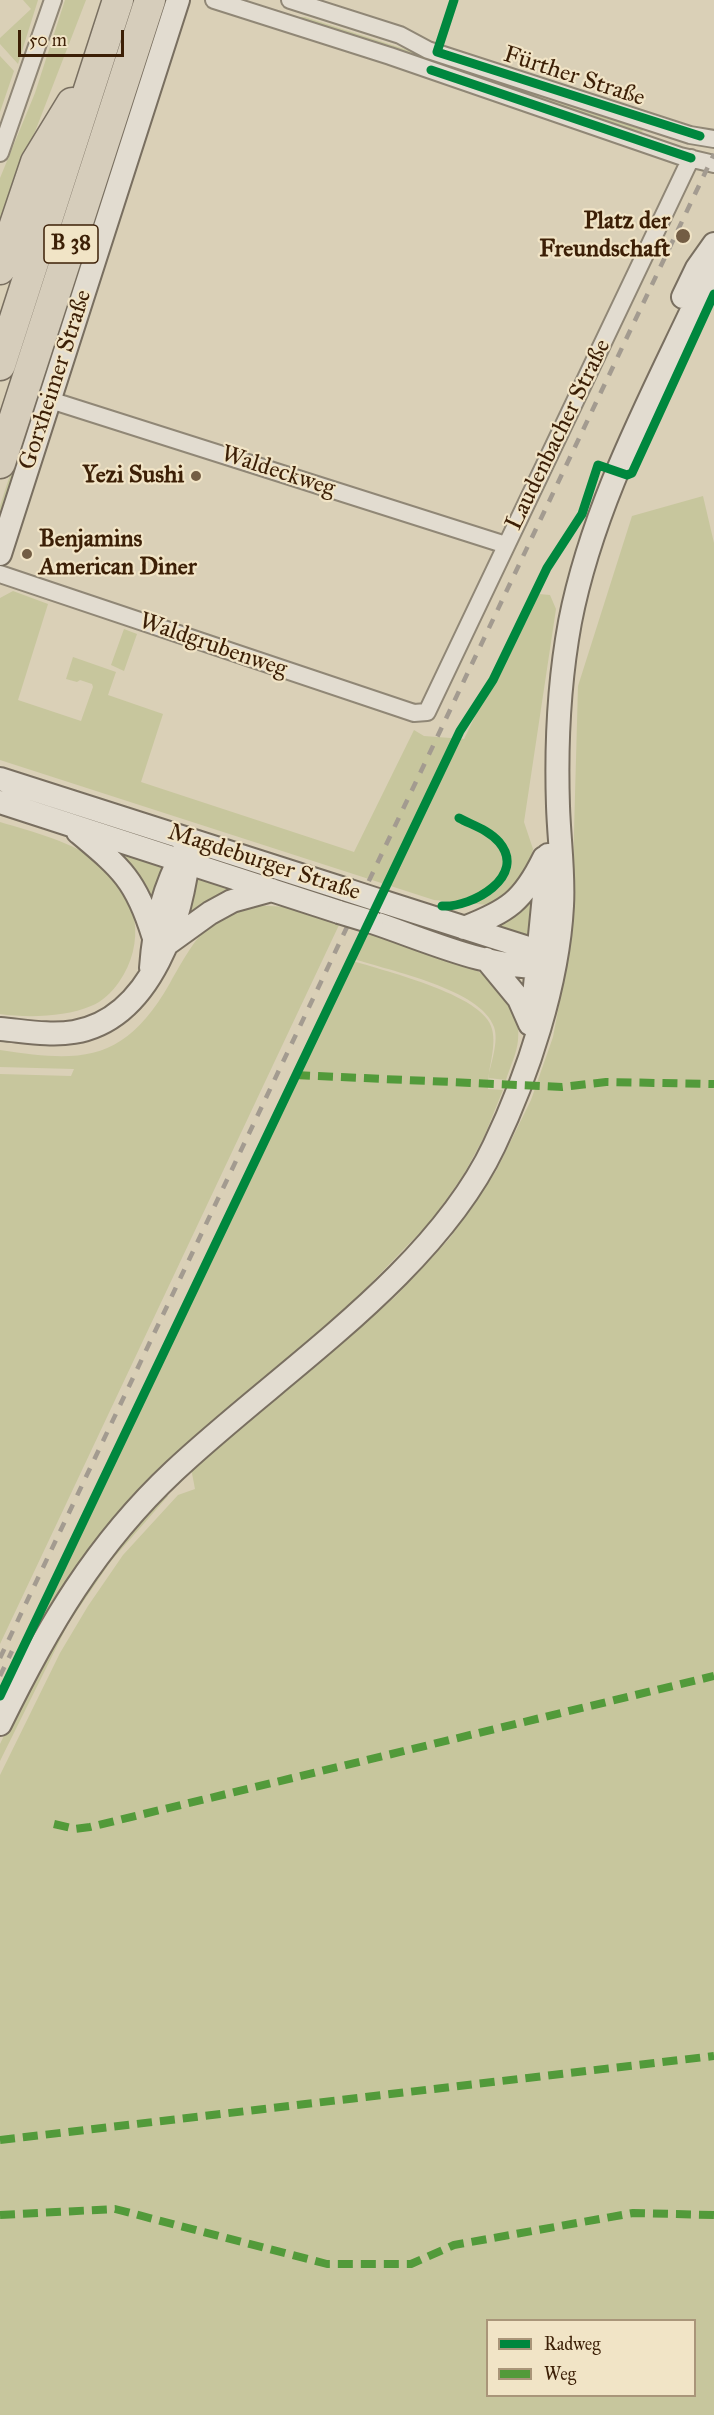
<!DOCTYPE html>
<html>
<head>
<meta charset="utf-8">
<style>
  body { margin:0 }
  #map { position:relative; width:714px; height:2415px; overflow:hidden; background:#dad0b7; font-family:"IM FELL Great Primer",serif }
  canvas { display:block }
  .legend { position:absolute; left:486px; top:2319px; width:210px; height:78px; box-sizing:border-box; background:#f1e4c6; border:2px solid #a99579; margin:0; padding:8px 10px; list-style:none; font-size:18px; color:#3c1f06 }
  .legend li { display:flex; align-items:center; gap:12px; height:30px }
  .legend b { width:30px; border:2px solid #a99579 }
  .scale { position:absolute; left:18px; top:30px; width:106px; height:27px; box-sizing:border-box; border:3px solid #3c1f06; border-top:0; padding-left:8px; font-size:18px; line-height:21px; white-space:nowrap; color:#3c1f06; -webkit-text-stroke:4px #f1e4c6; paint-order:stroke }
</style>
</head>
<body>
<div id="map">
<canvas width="714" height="2415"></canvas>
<ul class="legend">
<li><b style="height:8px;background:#00873e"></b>Radweg</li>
<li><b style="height:8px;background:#529a3a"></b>Weg</li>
</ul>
<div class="scale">50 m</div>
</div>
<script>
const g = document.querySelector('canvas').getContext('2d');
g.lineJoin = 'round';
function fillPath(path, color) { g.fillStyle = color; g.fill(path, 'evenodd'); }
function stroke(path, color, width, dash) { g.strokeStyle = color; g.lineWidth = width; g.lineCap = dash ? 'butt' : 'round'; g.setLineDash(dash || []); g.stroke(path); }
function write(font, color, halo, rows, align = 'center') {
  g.font = font + ' "IM FELL Great Primer",serif'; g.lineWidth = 4.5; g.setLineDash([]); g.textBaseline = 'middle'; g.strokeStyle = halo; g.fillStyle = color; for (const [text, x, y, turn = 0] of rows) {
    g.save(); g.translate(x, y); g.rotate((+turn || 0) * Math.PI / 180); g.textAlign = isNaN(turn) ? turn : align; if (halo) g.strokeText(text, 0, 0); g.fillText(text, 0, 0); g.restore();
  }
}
fillPath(new Path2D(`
  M23 0H38L18 64 0 44V38L31 9Z
  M65 0H86L0 222V178L35 93Z
  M163 0H169L0 521V506Z
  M298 17H305L426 56 423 63 293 20Z
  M0 56 14 71 0 112Z
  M443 59 641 125 643 131 638 134 439 68Z
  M703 496 714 543V2415H0V1775L60 1653 88 1606 123 1555 178 1495 195 1489 191 1468 395 1297 450 1238 496 1171 531 1100 553 1037 571 941 578 686 632 516ZM488 2320H694V2396H488Z
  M13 591 48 604 18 700 81 721 93 687 92 684 80 680 77 682 66 679 73 657 116 672 108 695 163 714 141 782 354 852 414 730 424 736 464 739 481 704 497 681 539 594 550 595 556 609 524 822 533 849 527 872 499 906 434 900 0 760V598Z
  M124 629 137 634 124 671 111 665Z
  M0 822C34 832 73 842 102 864 139 894 146 944 119 982 112 992 102 1002 91 1006 65 1017 28 1018 0 1014Z
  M114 849 164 866 153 908Z
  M199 876 236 888 184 926 196 878Z
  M538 885 536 941 485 926Z
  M249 905 289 907 339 925 0 1644V1074L71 1076 74 1069 0 1067V1050C83 1063 125 1062 170 983 181 964 194 938 212 924 222 916 237 911 249 905Z
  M366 932C417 948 528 966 518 1040 517 1053 510 1067 506 1080L488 1078C491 1063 499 1041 494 1027 481 989 390 971 354 959Z
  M347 959C379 970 485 994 492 1029 497 1048 487 1069 488 1089L503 1090 484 1137 464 1174 433 1219 342 1313 165 1468 0 1702 107 1476 103 1473Z
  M164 1494 168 1496 111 1561 68 1624 0 1761V1744L34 1673 85 1587Z`), '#c7c69d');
const street = new Path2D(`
  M214 0 390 56 680 156 714 164
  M290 0 400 35 428 50 690 135 714 139
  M0 153 53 0
  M50 400 506 545
  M0 574 414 713 427 712 691 158`);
const secondary = new Path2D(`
  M683 297 697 268 714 244
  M0 554 178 0
  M0 779 347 890
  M0 802 339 912
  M78 832C121 868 136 880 153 935
  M384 902 528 948 548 963
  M372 922C429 941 490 970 550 967
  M464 928C508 911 523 901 544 858
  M167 944 210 913 232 901 272 890
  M486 959 519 999 530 1024
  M151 968C154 924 164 887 185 848
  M532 1016 548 855
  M0 1029C24 1031 50 1036 74 1032 152 1019 183 917 189 850
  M0 1724C47 1628 95 1545 174 1471 277 1374 433 1275 494 1146 528 1075 558 984 562 906 564 873 559 839 558 806 556 746 559 682 570 622 593 504 651 398 702 289L714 273`);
const highway = new Path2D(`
  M0 269 36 162 72 103
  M0 365 118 0
  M0 463 150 0`);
stroke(street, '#908776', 20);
stroke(secondary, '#796f60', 26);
stroke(highway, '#796f60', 33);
stroke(street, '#e2dcd0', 16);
stroke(secondary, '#e2dcd0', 22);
stroke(highway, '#d6cdbb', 30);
stroke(new Path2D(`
  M0 1658 714 154
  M0 1676 12 1651`), '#a39b90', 4.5, [10, 10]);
const secondaryBridge = new Path2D(`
  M347 890 384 902
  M339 912 372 922`);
stroke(secondaryBridge, '#796f60', 26, []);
stroke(secondaryBridge, '#e2dcd0', 22);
stroke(new Path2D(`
  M295 1075 562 1087 606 1082 714 1084
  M54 1824 75 1829 90 1827 714 1676
  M0 2140 714 2056
  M0 2215 115 2209 327 2264H411L454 2245 633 2213 714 2215`), '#529a3a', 8, [15, 8]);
stroke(new Path2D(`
  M454 0 437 52 700 136
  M431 70 691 158
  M442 906C472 908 528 876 499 842 489 830 472 825 459 818
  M0 1696 460 731 493 680 547 568 582 514 598 465 627 475 632 473 714 294`), '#00873e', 9);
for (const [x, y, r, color] of [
  [683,236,8,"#735d44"],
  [196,476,6,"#735d44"],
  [27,554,6,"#735d44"]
]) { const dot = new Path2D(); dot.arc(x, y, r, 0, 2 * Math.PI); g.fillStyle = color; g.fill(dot); stroke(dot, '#f1e4c6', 2); }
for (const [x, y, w] of [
  [71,244,54]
]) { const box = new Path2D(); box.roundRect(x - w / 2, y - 19, w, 38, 4.5); g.fillStyle = '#f1e4c6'; g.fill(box); stroke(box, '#3c1f06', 1.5); }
write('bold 22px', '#3c1f06', null, [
  ["B 38",71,244]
]);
write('24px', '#3c1f06', '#f1e4c6', [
  ["Fürther Straße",574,77,18],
  ["Gorxheimer Straße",56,380,-72],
  ["Laudenbacher Straße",559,435,-64],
  ["Waldeckweg",278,472,18],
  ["Waldgrubenweg",213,646,19],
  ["Magdeburger Straße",264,863,18]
]);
write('bold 24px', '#3c1f06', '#f1e4c6', [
  ["Platz der",670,222],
  ["Freundschaft",670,250],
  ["Yezi Sushi",184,476],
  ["Benjamins",39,540,"left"],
  ["American Diner",39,568,"left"]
], 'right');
</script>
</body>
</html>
